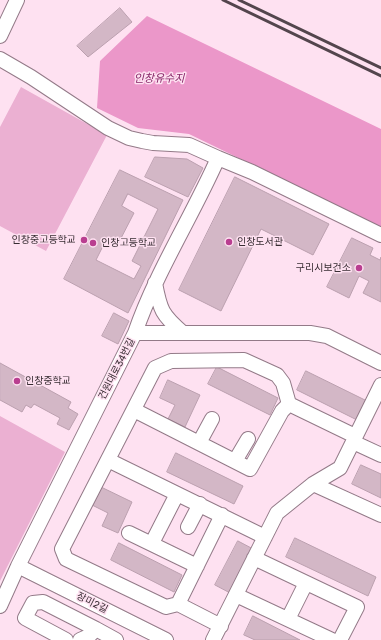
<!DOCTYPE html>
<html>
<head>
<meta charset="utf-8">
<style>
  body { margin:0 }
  canvas { display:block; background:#fee1f1 }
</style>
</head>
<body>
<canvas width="381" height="640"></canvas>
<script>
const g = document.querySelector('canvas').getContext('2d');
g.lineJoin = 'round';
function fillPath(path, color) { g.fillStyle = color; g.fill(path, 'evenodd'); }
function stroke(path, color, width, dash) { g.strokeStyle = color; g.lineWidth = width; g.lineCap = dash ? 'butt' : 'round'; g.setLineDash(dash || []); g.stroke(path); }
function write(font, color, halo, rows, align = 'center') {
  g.font = font + ' Rubik,"Noto Sans KR",sans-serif'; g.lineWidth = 3; g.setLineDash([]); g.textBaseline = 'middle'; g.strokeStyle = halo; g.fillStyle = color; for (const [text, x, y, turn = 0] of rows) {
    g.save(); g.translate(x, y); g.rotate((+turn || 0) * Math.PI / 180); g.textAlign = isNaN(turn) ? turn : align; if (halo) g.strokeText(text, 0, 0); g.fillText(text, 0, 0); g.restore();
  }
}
fillPath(new Path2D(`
  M21 87 107 135 46 251 0 226V127Z
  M0 416 65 452 0 581Z`), '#ebb0d2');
fillPath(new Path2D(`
  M147 16 381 129V227L189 134 138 128 97 108 100 61Z`), '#eb97c9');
const building = new Path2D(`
  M120 8 132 22 88 57 77 46Z
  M155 157 187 159 203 168 188 197 145 177Z
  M120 170 183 200 128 313 64 279ZM128 194 158 209 132 261 141 266 134 279 96 260 106 240 117 246 134 213 122 206Z
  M235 177 329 224 313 255 261 229 221 311 179 290Z
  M352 238 373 248 370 255 380 260 381 257V302L363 293 369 281 359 276 349 298 327 287Z
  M114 313 129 321 118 344 102 336Z
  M0 363 71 402 68 408 78 414 69 430 57 424 60 418 34 404 31 408 26 405 22 412 0 400Z
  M217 367 278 398 270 415 208 384Z
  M306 371 367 401 357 420 297 390Z
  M168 380 200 395 185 427 168 419 175 405 160 398Z
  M176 453 243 486 234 504 167 472Z
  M361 465 381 474V498L352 484Z
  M101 487 132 502 118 533 102 526 108 513 92 505Z
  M295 538 376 577 368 596 286 557Z
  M238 541 255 550 232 594 215 585Z
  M119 543 182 575 174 592 111 560Z
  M253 616 300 640H255L244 635Z`);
fillPath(building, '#d3b7c6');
stroke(building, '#bba0af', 1);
const minor = new Path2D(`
  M0 36 17 0
  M0 59 31 77 108 128 129 138 142 141 153 143 189 145 218 158C192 217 156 272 135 333
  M218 158 252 172 381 235
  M155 283C160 310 162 315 183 333
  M134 410 250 469 282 411 289 404
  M353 442 381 455
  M199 443 212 419
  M108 460 265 537
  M235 461 248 439
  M313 484 381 515
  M188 527 200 504
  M129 533 197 566
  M152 543 177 494
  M254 558 357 607 340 640
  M18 566 166 640
  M236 595 332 640
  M178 604 222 515
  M0 606 18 566 135 333H310L327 336 381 363
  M288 619 306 583
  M221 626 178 604 166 607 66 559 62 549 155 368 171 361 244 360 277 375 283 383 289 404 355 436
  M66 640 25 618 33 603 43 602 96 629
  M80 640 89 636 96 629 116 640
  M213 640 277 513 313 484 340 468 381 385`);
stroke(minor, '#937a88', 16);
stroke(minor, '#fff', 14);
stroke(new Path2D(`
  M223 0 381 76
  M239 0 381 68`), '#53454d', 3);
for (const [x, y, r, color] of [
  [84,240,4,"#b93e90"],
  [229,242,4,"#b93e90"],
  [93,243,4,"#b93e90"],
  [359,268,4,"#b93e90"],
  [17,381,4,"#b93e90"]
]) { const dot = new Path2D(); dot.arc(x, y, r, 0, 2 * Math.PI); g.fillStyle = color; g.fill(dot); stroke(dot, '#fee1f1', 1.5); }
write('10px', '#372c32', '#fee1f1', [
  ["인창중고등학교",76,240,"right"],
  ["인창도서관",237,242],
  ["인창고등학교",101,243],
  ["구리시보건소",351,268,"right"],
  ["인창중학교",25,381]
], 'left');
write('10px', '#372c32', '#fee1f1', [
  ["건원대로34번길",117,369,-63],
  ["장미2길",92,603,27]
]);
write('italic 11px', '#862667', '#fee1f1', [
  ["인창유수지",159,79]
]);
</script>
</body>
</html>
